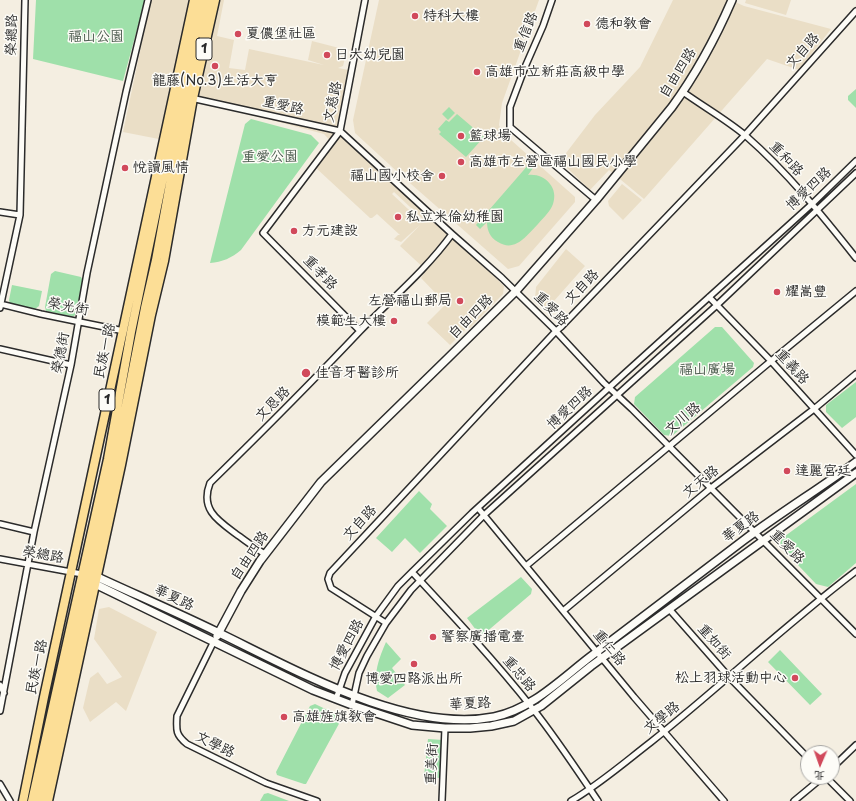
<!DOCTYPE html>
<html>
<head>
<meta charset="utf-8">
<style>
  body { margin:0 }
  #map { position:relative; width:856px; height:801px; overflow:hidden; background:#f4eee1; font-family:"Playpen Sans","LXGW WenKai TC",sans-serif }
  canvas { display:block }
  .north { position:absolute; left:800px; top:745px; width:40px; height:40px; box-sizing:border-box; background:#fdfcf7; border:1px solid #a9a8a5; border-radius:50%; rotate:182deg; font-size:11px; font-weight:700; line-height:16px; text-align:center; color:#2b2b2b }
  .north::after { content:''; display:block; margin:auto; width:14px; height:18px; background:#d1495b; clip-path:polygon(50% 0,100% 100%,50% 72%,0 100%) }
</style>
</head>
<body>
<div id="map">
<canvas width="856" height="801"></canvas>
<div class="north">北</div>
</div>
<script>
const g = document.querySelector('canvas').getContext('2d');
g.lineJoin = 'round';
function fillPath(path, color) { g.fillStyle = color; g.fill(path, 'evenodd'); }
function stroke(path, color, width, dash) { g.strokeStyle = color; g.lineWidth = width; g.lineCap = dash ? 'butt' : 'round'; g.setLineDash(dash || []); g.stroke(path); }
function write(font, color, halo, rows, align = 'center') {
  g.font = font + ' "Playpen Sans","LXGW WenKai TC",sans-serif'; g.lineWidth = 3; g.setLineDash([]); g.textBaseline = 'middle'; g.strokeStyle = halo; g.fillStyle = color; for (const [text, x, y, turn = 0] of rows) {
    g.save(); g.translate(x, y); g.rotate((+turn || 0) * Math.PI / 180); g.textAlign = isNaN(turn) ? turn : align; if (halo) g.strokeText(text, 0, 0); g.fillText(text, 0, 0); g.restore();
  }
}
fillPath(new Path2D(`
  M151 0H224L217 36 234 40 229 68 245 70 249 49 324 65 308 60 312 41 347 50 343 66 338 68 349 70 337 126 504 286 503 294 470 328 468 327 450 345 427 323 446 304 421 278 426 270 400 246 420 225 401 242 394 239 398 235H400L377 214 372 218H370L316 168 333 144 324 134 237 111 182 99 174 142 123 132ZM394 192 425 221 423 223 392 194Z
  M379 0H539L502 103 499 125 502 132 575 197V202L519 266 508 269 403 177 355 133 353 120Z
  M673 0H731L744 6 831 29 799 70 767 59 644 199 609 170 590 190 560 161 595 115 640 67Z
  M746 0H791L786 15 745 3Z
  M622 184 642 200 623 220 609 206 608 201Z
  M566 249 585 266 546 310 535 299 536 287Z
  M109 607 157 632 126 711 116 702 90 722 83 708 90 678 98 672 107 684 122 677 94 639 99 609Z`), '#eadec6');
fillPath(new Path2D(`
  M36 0H145L123 81 33 59Z
  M856 89V108L848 100V96Z
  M449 107 455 113 448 120 442 114Z
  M457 114 484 137 466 157 439 134 441 132 438 129 446 120 449 122Z
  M251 119 311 135 319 143 241 250C232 258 222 262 210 263L245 124Z
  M529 164 533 168 528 175C544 173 559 187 553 204 550 212 543 218 538 224 527 235 515 253 498 242 490 238 487 230 487 222L480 229 476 225Z
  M55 271 81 277 84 282 77 313 73 317 46 311 45 307 51 274Z
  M12 285 42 291 39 306 35 309 10 304 9 300Z
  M715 327H722L754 363 753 367 672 436 664 435 634 404 635 397Z
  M856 382V417L842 428 826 412V405Z
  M856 484V563L828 587 816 584 780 546 781 539Z
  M419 491 432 504 430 509 447 526 420 553 405 538 392 552 376 538Z
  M521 577 532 589 531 594 484 634H479L467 618Z
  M386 642 401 659 392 668 405 685 388 698 377 691C373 674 379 658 386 642Z
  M780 650 822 694 810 705 768 662Z
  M315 704 340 716 341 720 306 784H304L277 775 276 772 310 706Z
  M428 739 443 740 441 778 424 777Z
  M268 793 289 801H260L264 794Z`), '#9fe0aa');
const street = new Path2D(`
  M552 0 543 26 525 67 510 107V127L596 200
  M683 92C704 107 727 120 746 136 787 172 822 215 856 258
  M191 98 340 131 452 234 502 278 553 328 604 383 632 409 856 634
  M0 212 20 215
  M709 297 771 361 856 455
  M0 304 41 314 124 331
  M0 308 20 215 25 0
  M360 331 263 233 340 131 365 0
  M0 349 71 365
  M478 508 634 697 724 801
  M0 524 34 532
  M265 554C255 548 246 541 236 534 217 520 200 509 210 483 261 433 311 383 360 331 391 299 425 271 452 234
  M0 559 82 574
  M526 566 765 366 856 291
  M412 572C453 616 495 661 533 709 556 738 577 770 598 801
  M670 610 729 677 808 758
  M563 611 711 488 814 409 856 374
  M386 623 331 588 328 579 330 573 556 331 561 327 745 135 856 11
  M214 641 177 716C176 731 176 735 187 744L266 783 317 801
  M0 685 4 693
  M336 699 345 673 376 616 398 586 412 572 472 513 624 374 812 204 856 161
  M352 705 359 673 367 656 386 623 411 590 484 515 717 305 856 173
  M0 711 34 532 71 365 87 273 126 92 148 0
  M832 768 856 745
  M826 777 850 801
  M0 784 10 801
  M442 801 445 728
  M571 801C600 784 625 762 651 742 721 686 785 625 856 571
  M794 801 823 777`);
const secondary = new Path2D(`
  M93 575C134 594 176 612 217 632 294 669 407 734 494 717 532 709 560 680 590 657 641 618 693 579 744 540 780 513 819 489 856 462
  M91 582 313 690 352 705 412 725 445 728H470L491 726 514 721 541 706 591 666 856 473
  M217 636 241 591 260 561 321 482 447 359 516 291 596 200 672 107C696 74 716 37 732 0`);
const primary = new Path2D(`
  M23 801 44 697 71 572 194 0
  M32 801 108 459 131 332 200 0
  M40 801 115 461 145 308 156 260 186 97 207 0
  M48 801 121 465 151 315 164 261 193 98 215 0`);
stroke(street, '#2b2b2b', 8);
stroke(secondary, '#2b2b2b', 10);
stroke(primary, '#2b2b2b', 11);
stroke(street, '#fdfcf7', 5);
stroke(secondary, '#fdfcf7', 7);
stroke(primary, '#fcde96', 8);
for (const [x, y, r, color] of [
  [415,16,4,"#d1495b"],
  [587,24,4,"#d1495b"],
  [238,34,4,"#d1495b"],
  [327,55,4,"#d1495b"],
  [215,66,4,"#d1495b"],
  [477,72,4,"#d1495b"],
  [461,136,4,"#d1495b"],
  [461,162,4,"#d1495b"],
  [125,168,4,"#d1495b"],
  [442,176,4,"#d1495b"],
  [398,217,4,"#d1495b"],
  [294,231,4,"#d1495b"],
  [777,292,4,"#d1495b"],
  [460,301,4,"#d1495b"],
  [394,321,4,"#d1495b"],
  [306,373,5,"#d1495b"],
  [787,471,4,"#d1495b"],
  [433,637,4,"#d1495b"],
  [414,664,4,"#d1495b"],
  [795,678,4,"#d1495b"],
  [284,717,4,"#d1495b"]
]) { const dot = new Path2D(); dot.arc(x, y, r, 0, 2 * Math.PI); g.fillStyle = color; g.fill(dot); stroke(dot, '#fdfcf7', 1.5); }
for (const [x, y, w] of [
  [204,49,16],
  [107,400,16]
]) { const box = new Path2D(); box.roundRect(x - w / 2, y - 11, w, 22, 3); g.fillStyle = '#fdfcf7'; g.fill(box); stroke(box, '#2b2b2b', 1); }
write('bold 13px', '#2b2b2b', null, [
  ["1",204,49],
  ["1",107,400]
]);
write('14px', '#2b2b2b', '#fdfcf7', [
  ["特科大樓",423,16],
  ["德和教會",595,24],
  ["夏儂堡社區",246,34],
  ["日大幼兒園",335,55],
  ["高雄市立新莊高級中學",485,72],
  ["龍藤(No.3)生活大亨",215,81,"center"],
  ["籃球場",469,136],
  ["高雄市左營區福山國民小學",469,162],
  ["悅讀風情",133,168],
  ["福山國小校舍",434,176,"right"],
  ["私立米倫幼稚園",406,217],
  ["方元建設",302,231],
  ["耀嵩豐",785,292],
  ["左營福山郵局",452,301,"right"],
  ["模範生大樓",386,321,"right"],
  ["佳音牙醫診所",315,373],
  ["達麗宮廷",795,471],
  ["警察廣播電臺",441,637],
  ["松上羽球活動中心",787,678,"right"],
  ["博愛四路派出所",414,679,"center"],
  ["高雄旌旗教會",292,717]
], 'left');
write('14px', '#2b2b2b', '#fdfcf7', [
  ["重信路",526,32,-68],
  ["榮總路",12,35,-89],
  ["文自路",803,51,-48],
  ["自由四路",678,73,-58],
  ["文慈路",333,102,-78],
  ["重愛路",283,106,13],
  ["重和路",786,159,46],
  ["博愛四路",809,189,-43],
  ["重孝路",320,273,46],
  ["文自路",582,287,-46],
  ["榮光街",68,307,11],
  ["重愛路",551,309,45],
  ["自由四路",471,317,-45],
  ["民族一路",105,351,-78],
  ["榮德街",61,353,-79],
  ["重義路",792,367,48],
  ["文恩路",273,404,-45],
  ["博愛四路",570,408,-43],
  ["文川路",683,419,-40],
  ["文天路",701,482,-39],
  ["文自路",360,523,-47],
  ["華夏路",741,527,-36],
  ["重愛路",787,547,45],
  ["榮總路",43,555,10],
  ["自由四路",250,556,-56],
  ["華夏路",174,598,25],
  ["重如街",714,642,49],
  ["博愛四路",347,645,-62],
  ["重仁路",609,648,51],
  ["民族一路",37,667,-78],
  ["重忠路",519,674,50],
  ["華夏路",470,704,-3],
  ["文學路",662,718,-39],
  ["文學路",215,745,26],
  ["重美街",432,764,-87]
]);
write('14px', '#48584b', '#fdfcf7', [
  ["福山公園",96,37],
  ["重愛公園",270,157],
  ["福山廣場",707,370]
]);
</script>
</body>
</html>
